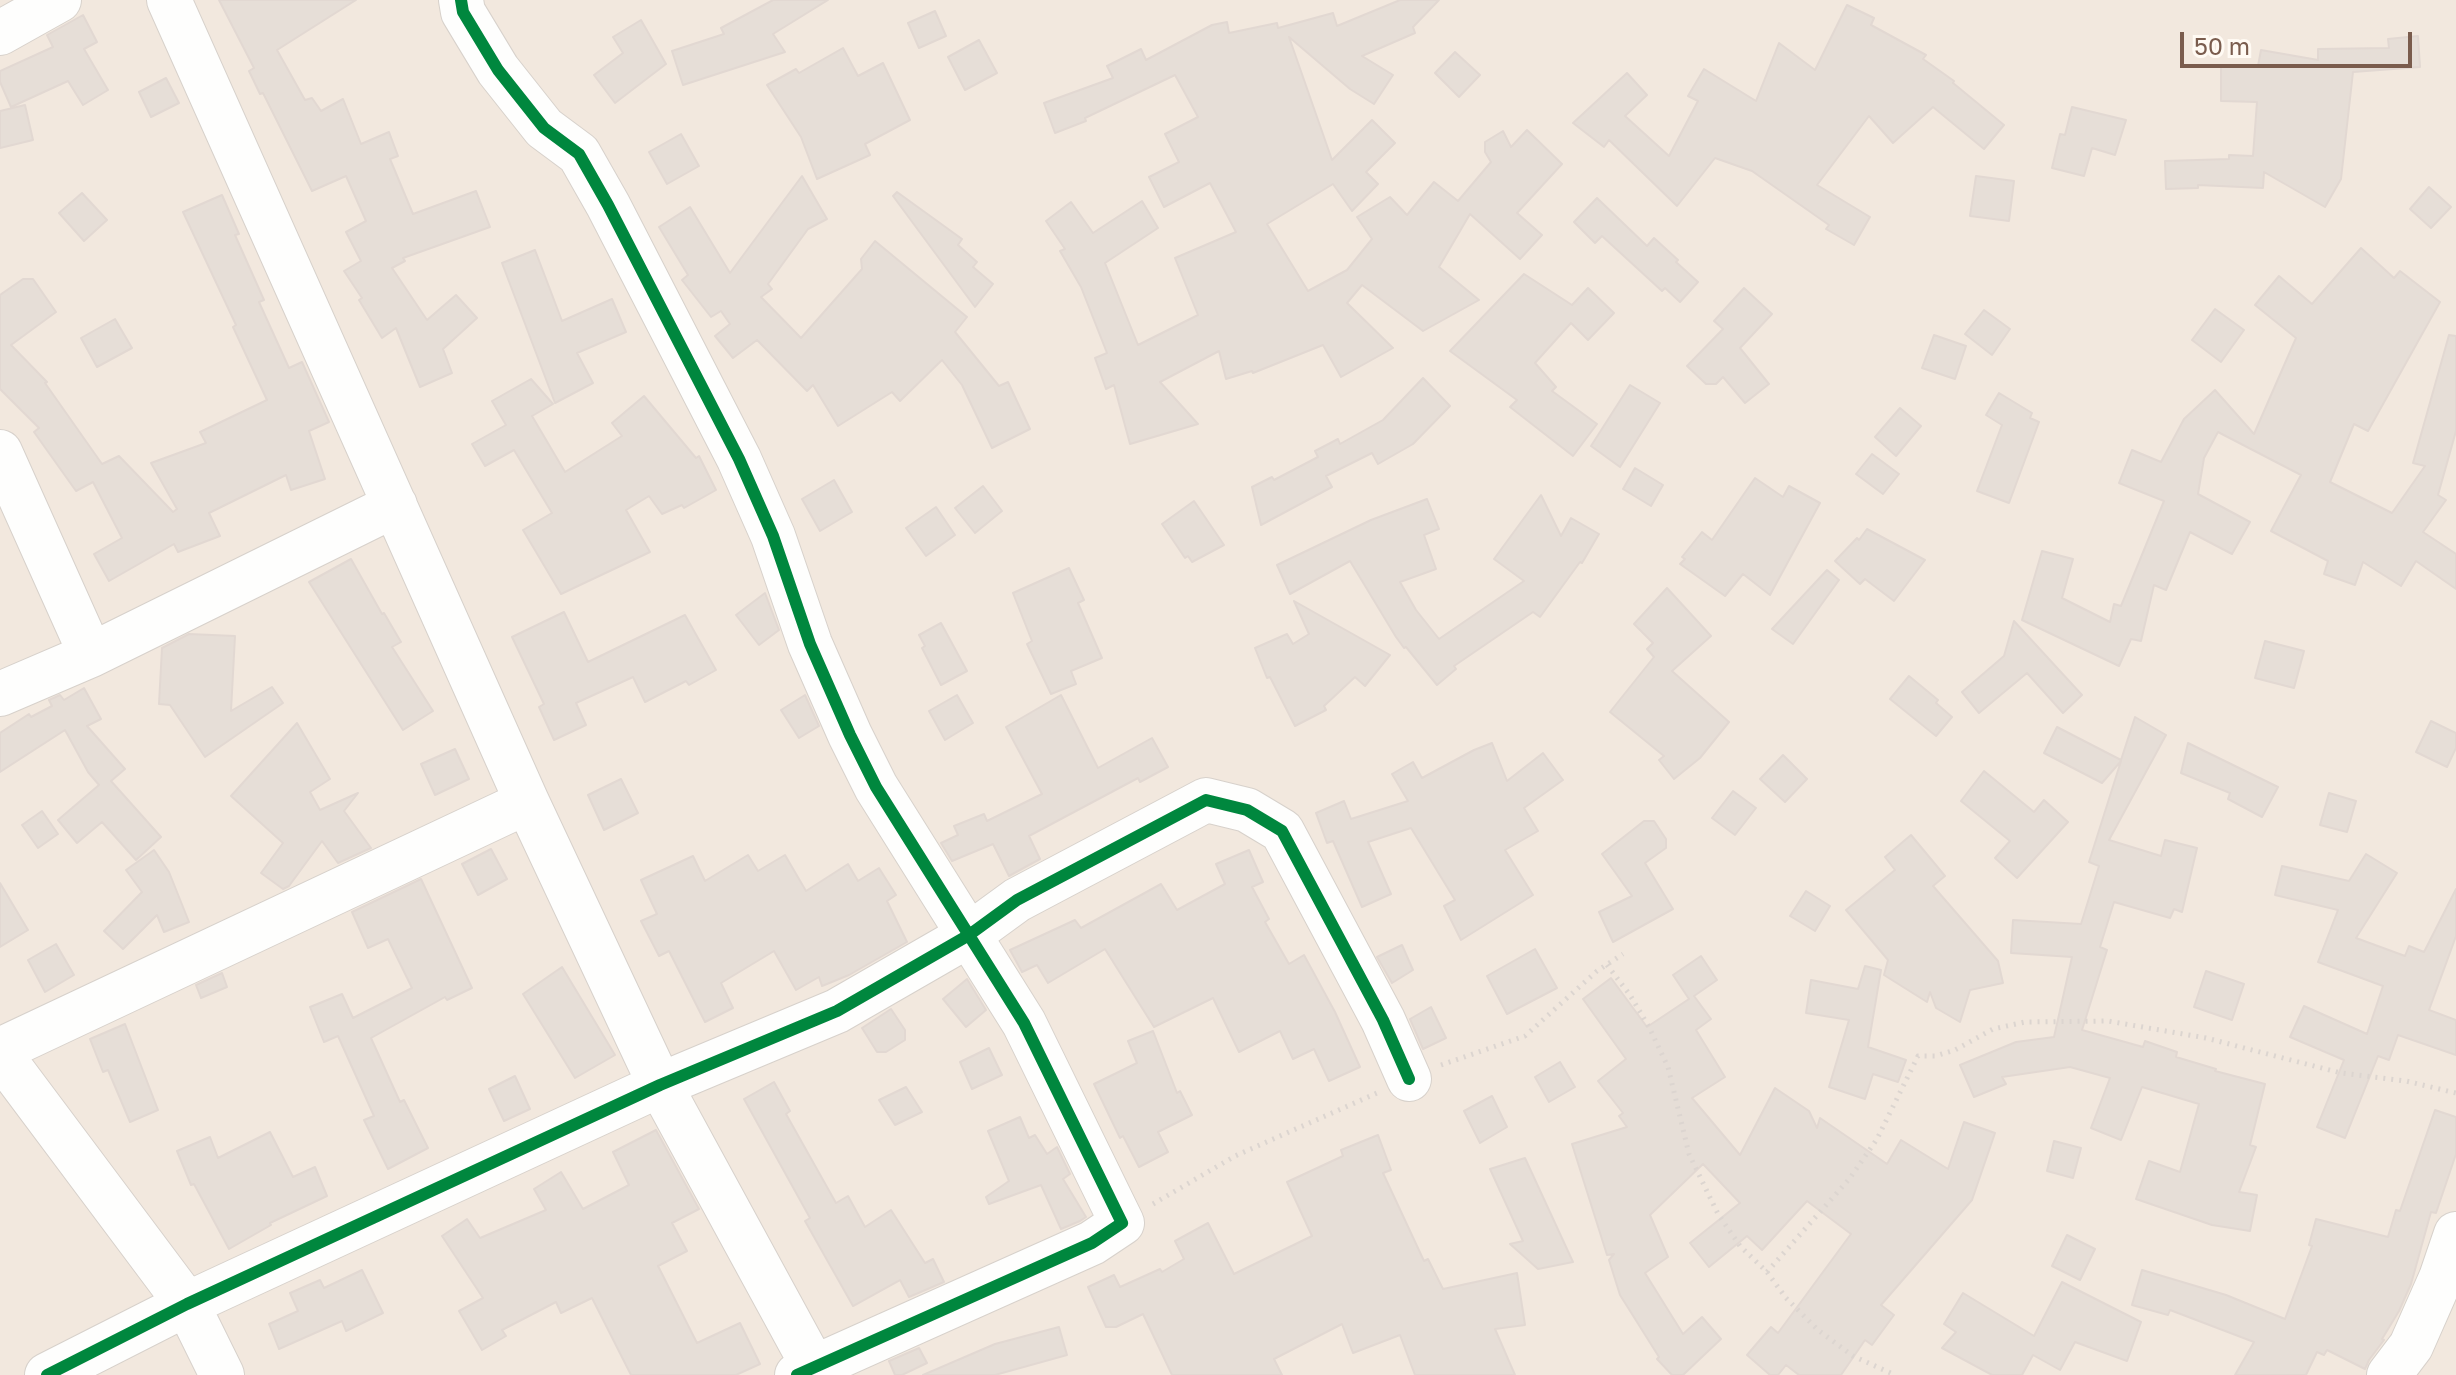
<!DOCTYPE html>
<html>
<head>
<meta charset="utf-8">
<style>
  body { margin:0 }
  #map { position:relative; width:2456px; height:1375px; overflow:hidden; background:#f9f5f0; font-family:"Golos Text",sans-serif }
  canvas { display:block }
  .scale { position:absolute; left:2180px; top:32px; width:232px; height:36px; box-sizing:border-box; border:4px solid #7a5c4d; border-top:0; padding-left:10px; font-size:24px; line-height:28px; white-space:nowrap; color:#7a5c4d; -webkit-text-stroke:6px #fffaf3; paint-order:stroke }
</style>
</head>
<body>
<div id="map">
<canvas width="2456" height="1375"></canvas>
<div class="scale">50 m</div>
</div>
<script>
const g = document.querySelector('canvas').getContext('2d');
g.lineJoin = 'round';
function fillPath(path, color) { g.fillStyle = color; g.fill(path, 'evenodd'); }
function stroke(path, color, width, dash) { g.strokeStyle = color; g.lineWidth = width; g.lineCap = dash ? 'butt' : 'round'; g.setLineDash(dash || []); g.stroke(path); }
fillPath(new Path2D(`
  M0 0H2456V1375H0Z`), '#f2e8de');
const building = new Path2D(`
  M219 0H356L277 50 305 100 312 98 321 111 343 99 361 144 389 132 398 156 390 159 413 214 476 191 490 227 403 258 405 261 392 268 427 320 456 295 477 318 443 349 452 373 420 387 396 328 382 338 359 300 362 298 344 271 361 261 346 232 366 221 346 176 312 191 263 93 260 94 249 71 254 68Z
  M773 0H828L773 34 785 52 683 85 672 51 724 34 721 28Z
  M1400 0H1439L1413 27 1415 33 1362 56 1393 75 1374 104 1350 89 1289 37 1332 160 1372 120 1395 143 1366 172 1378 184 1352 211 1333 184 1267 224 1308 291 1347 270 1372 239 1357 217 1390 197 1407 215 1434 182 1458 201 1491 162 1485 152V142L1503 131 1511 147 1527 130 1562 164 1517 213 1542 235 1520 259 1470 214 1439 267 1479 300 1423 331 1362 285 1347 303 1393 348 1341 377 1323 345 1253 373 1252 371 1226 379 1219 351 1160 382 1198 424 1130 444 1114 385 1106 389 1095 358 1107 353 1081 287 1060 251 1065 249 1046 221 1071 202 1093 233 1142 201 1158 228 1105 263 1138 345 1198 315 1175 258 1236 232 1210 183 1164 207 1149 177 1179 162 1165 134 1198 117 1175 75 1085 118 1086 121 1055 133 1044 103 1113 78 1107 66 1141 49 1146 60 1212 25 1227 22 1229 33 1277 23 1278 28 1333 13 1337 26Z
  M1847 5 1874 18 1871 25 1926 55 1923 59 1954 81 1953 83 2004 125 1984 149 1933 107 1893 143 1869 116 1817 185 1870 217 1854 245 1826 229 1829 225 1752 171 1715 158 1677 206 1609 140 1604 147 1573 123 1627 73 1647 95 1625 116 1669 156 1698 101 1688 96 1704 69 1756 101 1779 43 1815 70Z
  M935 11 946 36 919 48 908 23Z
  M83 15 97 42 84 49 108 90 83 105 68 81 11 107 0 82V71L53 47 47 35Z
  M641 20 666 64 615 103 594 75 623 53 613 37Z
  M2418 36 2420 67 2353 72 2341 179 2325 207 2264 172 2263 188 2198 185V188L2166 189 2165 161 2229 159V155L2253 156 2257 102 2221 101V65L2258 66 2261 50 2318 60V49L2389 48 2388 39Z
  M979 40 997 73 965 90 948 57Z
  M843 48 858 76 883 63 910 120 865 144 870 155 817 179 801 137 767 85 796 69 799 73Z
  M1455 52 1480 75 1459 97 1435 73Z
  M166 78 179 103 151 117 139 92Z
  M25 105 33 140 0 148V111Z
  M2072 107 2126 120 2115 155 2092 148 2084 176 2052 168 2060 134 2065 135Z
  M681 134 699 166 667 184 649 152Z
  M802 176 827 219 808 229 768 284 772 289 761 297 801 338 862 269 861 259 875 241 967 317 955 332 999 386 1008 382 1030 429 992 448 962 385 942 360 900 401 892 392 838 426 813 385 807 391 757 340 733 358 715 336 730 324 721 311 711 317 682 280 688 275 659 227 690 207 730 273Z
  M1976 176 2014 181 2009 221 1970 216Z
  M2429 187 2451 207 2431 228 2410 209Z
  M897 192 962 239 958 245 977 262 973 267 993 284 975 307 893 196Z
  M82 193 107 220 84 241 59 213Z
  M222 195 239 234 235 235 264 300 259 302 289 368 302 362 329 422 309 431 325 479 291 490 286 475 209 513 220 536 178 552 174 544 109 581 94 554 122 538 93 482 76 491 34 432 39 428 0 389V295L23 279H33L56 312 11 345 47 382 45 383 102 464 119 456 173 512 177 509 151 463 206 443 200 432 267 400 233 327 236 325 183 212Z
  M1597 198 1647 246 1654 238 1678 260 1676 262 1698 282 1680 302 1665 288 1662 291 1602 236 1595 243 1574 222Z
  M2361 248 2394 278 2400 271 2440 302 2368 431 2354 424 2330 482 2392 513 2425 466 2413 463 2449 335 2456 336V431L2438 495 2446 500 2423 532 2456 554V589L2416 561 2401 586 2363 562 2355 585 2324 574 2328 561 2271 531 2301 475 2218 432 2204 458 2198 494 2250 522 2232 554 2190 532 2166 590 2154 585 2141 641 2131 639 2119 666 2022 620 2042 551 2073 559 2062 598 2110 622 2114 604 2121 606 2164 501 2119 483 2132 450 2161 462 2184 419 2215 390 2254 434 2296 338 2255 305 2279 276 2312 304Z
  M535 250 562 321 612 299 626 332 577 353 593 383 555 403 502 263Z
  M1524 274 1572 305 1588 288 1614 313 1588 340 1571 323 1535 363 1556 387 1552 391 1597 424 1573 456 1510 407 1517 400 1450 351Z
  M1744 288 1772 314 1740 348 1769 384 1745 403 1723 377 1716 384H1706L1687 366 1723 329 1714 321Z
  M2215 309 2244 330 2221 362 2192 340Z
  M1984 310 2010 329 1992 355 1965 334Z
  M115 319 132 348 97 367 81 338Z
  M1934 335 1966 346 1955 379 1922 368Z
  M1423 378 1450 406 1413 444 1378 464 1372 453 1326 476 1332 487 1261 525 1252 487 1272 477 1274 480 1318 457 1315 451 1338 439 1340 444 1383 420Z
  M531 379 553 404 532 416 565 472 622 436 612 423 644 396 696 458 699 456 716 490 684 508 682 505 662 514 649 496 626 510 650 552 561 594 523 530 552 513 514 450 485 466 472 444 506 425 492 401Z
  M1630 385 1660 403 1620 467 1591 446Z
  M1999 393 2032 413 2030 418 2039 422 2009 503 1977 491 2002 425 1986 415Z
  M1900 408 1921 426 1896 456 1875 437Z
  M1872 454 1899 474 1883 494 1856 474Z
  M1635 468 1663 485 1651 506 1623 489Z
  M1755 478 1783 497 1789 486 1820 503 1770 595 1743 574 1725 596 1680 564 1685 559 1682 557 1702 532 1712 540Z
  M834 480 852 512 820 531 802 499Z
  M983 486 1002 511 975 533 955 508Z
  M1541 495 1561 536 1571 518 1599 534 1582 563 1580 562 1540 617 1533 612 1454 666 1456 669 1437 685 1406 647 1404 648 1396 637 1350 561 1290 594 1277 565 1371 520 1427 499 1439 529 1424 535 1436 569 1400 582 1416 610 1439 639 1524 581 1494 559Z
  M1194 501 1224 545 1192 562 1188 556 1185 558 1162 524Z
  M936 507 955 535 926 556 906 528Z
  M1867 529 1925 560 1894 601 1865 579 1860 584 1835 561 1857 538 1859 540Z
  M351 559 382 614 384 613 401 642 392 647 433 711 403 730 309 582Z
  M1069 568 1084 600 1078 603 1102 658 1071 671 1076 684 1051 694 1027 644 1032 641 1013 593Z
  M1827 570 1839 580 1793 644 1772 629Z
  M1667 588 1711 636 1672 671 1729 722 1700 758 1674 779 1659 760 1664 756 1610 712 1654 657 1647 649 1653 643 1634 624Z
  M765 593 779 630 759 645 736 615Z
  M1294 601 1390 655 1365 686 1355 677 1324 706 1326 710 1295 726 1270 677 1267 678 1255 648 1287 634 1293 644 1309 634Z
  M564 612 588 662 685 615 716 670 689 685 686 681 645 702 633 677 576 703 586 725 554 740 539 707 544 704 512 637Z
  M2014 621 2082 695 2063 713 2027 673 1979 713 1962 692 2004 656Z
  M941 623 967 671 941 685 922 648 925 646 919 635Z
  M189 634 235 636 231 711 272 687 283 703 205 757 170 705 159 704 162 648Z
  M2265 641 2304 651 2294 688 2255 678Z
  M1909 676 1938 700 1936 703 1952 717 1936 736 1890 699Z
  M84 688 101 719 87 726 125 769 111 781 161 837 136 860 102 822 77 843 58 820 99 785 88 772 65 730 0 772V733L29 714 31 717 52 706 49 700 60 695 64 700Z
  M805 695 819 726 799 738 781 710Z
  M957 695 973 723 945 740 929 711Z
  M1061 695 1098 768 1152 738 1168 767 1140 782 1138 778 1029 836 1040 859 1009 876 993 844 952 861 941 843 958 835 954 826 984 814 987 821 1042 794 1006 727Z
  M2135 717 2166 735 2109 840 2161 856 2165 840 2197 848 2182 912 2174 909 2170 918 2114 902 2100 947 2107 950 2082 1030 2143 1047 2145 1041 2177 1052 2176 1057 2216 1069 2215 1071 2265 1084 2250 1145 2256 1147 2239 1192 2257 1195 2250 1231 2212 1225 2136 1199 2149 1161 2180 1172 2199 1104 2142 1087 2121 1140 2091 1128 2110 1078 2070 1067 2002 1077 2006 1084 1974 1097 1960 1065 2016 1042 2054 1037 2072 957 2011 953 2013 920 2081 924 2099 866 2089 862 2121 761 2102 783 2044 753 2057 727 2121 760Z
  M2431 721 2456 733V748L2447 767 2416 752Z
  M297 723 330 779 310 792 320 810 358 793 344 811 371 848 338 863 322 841 289 886 283 889 261 873 283 843 231 796Z
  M1492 743 1507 781 1543 753 1563 780 1524 808 1538 831 1505 850 1533 895 1461 940 1444 906 1455 900 1411 828 1368 842 1391 894 1362 907 1333 841 1327 843 1316 813 1344 801 1351 819 1408 801 1392 774 1413 762 1422 778 1474 750Z
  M2188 743 2278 787 2262 817 2228 799 2230 793 2181 773Z
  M455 749 469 779 435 795 421 764Z
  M1783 755 1807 779 1785 802 1760 779Z
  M1984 771 2034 812 2044 800 2068 822 2017 878 1995 858 2010 841 1961 801Z
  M621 779 638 813 604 830 588 795Z
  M1733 791 1756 808 1735 835 1712 818Z
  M2329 793 2356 801 2347 832 2320 825Z
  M42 811 58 834 38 848 22 825Z
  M1644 821H1654L1666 839V848L1645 863 1673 909 1613 942 1599 912 1632 896 1602 854Z
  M1911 835 1945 876 1933 886 1998 961 2003 983 1970 990 1960 1022 1936 1008 1930 992 1927 1002 1884 975 1888 960 1846 910 1895 870 1885 857Z
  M491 849 507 879 478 895 462 864Z
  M154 850 169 872 189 922 164 932 157 915 123 949 104 931 142 892 126 870Z
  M1249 850 1263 882 1252 887 1269 919 1265 922 1289 964 1304 955 1335 1012 1360 1067 1329 1081 1314 1049 1293 1059 1280 1031 1239 1052 1213 998 1154 1027 1105 949 1048 983 1037 965 1022 972 1010 950 1075 920 1081 928 1161 884 1177 910 1225 884 1216 864Z
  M2366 854 2397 873 2356 938 2405 956 2409 946 2424 952 2456 889V936L2429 1010 2456 1020V1055L2398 1035 2389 1060 2378 1056 2345 1138 2317 1127 2344 1060 2290 1037 2304 1006 2367 1034 2383 986 2318 962 2338 910 2275 895 2282 866 2349 881Z
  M748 855 758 871 785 855 806 891 848 864 858 881 879 868 896 895 887 901 907 942 849 975 822 986 819 977 796 990 774 951 721 983 733 1008 705 1022 669 951 659 956 641 921 657 914 641 880 693 856 705 881Z
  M421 879 472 988 447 1000 445 997 371 1038 400 1102 404 1100 428 1148 388 1169 364 1120 374 1116 338 1036 324 1042 310 1007 342 994 353 1018 412 988 388 939 368 948 352 912Z
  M0 883 28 930 0 947Z
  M1806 891 1830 906 1815 931 1790 916Z
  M56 944 74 975 45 992 28 960Z
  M1402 945 1413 970 1392 983 1377 957Z
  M1535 949 1557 988 1507 1014 1487 976Z
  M1701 956 1717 980 1694 996 1711 1019 1696 1030 1725 1077 1692 1098 1740 1155 1775 1088 1809 1111 1817 1128 1820 1118 1887 1164 1901 1140 1948 1169 1964 1122 1995 1133 1972 1200 1881 1305 1894 1315 1872 1345 1865 1340 1841 1375H1799L1786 1365 1778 1375H1770L1747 1355 1771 1327 1778 1333 1851 1234 1807 1201 1762 1250 1747 1236 1709 1267 1690 1243 1740 1203 1703 1164 1650 1215 1668 1257 1645 1273 1683 1334 1702 1317 1721 1339 1683 1375H1672L1657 1359 1659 1357 1620 1295 1609 1260 1614 1254 1607 1255 1572 1144 1627 1127 1619 1116 1623 1113 1598 1081 1626 1059 1583 999 1611 978 1647 1027 1689 999 1673 975Z
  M1865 966 1881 970 1868 1047 1906 1060 1898 1082 1873 1074 1865 1099 1829 1087 1849 1020 1806 1013 1811 980 1858 989Z
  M562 967 615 1055 575 1078 523 994Z
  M2206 971 2244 984 2232 1020 2194 1007Z
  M222 973 227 987 201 998 196 985Z
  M967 979 986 1010 966 1027 943 999Z
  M1431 1007 1446 1038 1423 1049 1410 1019Z
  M891 1009 905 1030V1040L886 1052H877L862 1028Z
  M125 1024 158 1110 130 1122 108 1070 103 1072 90 1039Z
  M1153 1031 1177 1093 1180 1091 1192 1115 1158 1132 1168 1152 1139 1167 1123 1136 1120 1138 1094 1084 1137 1063 1128 1041Z
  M989 1048 1002 1075 972 1089 960 1062Z
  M1560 1062 1575 1087 1549 1102 1535 1077Z
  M515 1076 530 1109 504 1121 489 1089Z
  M774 1082 790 1111 786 1114 836 1203 848 1196 865 1227 891 1210 925 1263 933 1259 944 1282 909 1297 900 1280 853 1306 805 1221 810 1218 744 1099Z
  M906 1087 922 1112 895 1125 879 1100Z
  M1492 1096 1507 1127 1480 1143 1464 1111Z
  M2435 1110 2456 1117V1154L2436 1213 2431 1212 2411 1284 2399 1311 2382 1339 2384 1340 2369 1360 2365 1369 2327 1350 2324 1355 2317 1352 2306 1375H2235L2254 1342 2170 1310 2168 1315 2132 1305 2142 1270 2226 1295 2285 1319 2312 1246 2309 1245 2316 1219 2388 1237 2396 1210 2400 1211Z
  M1020 1117 1029 1138 1035 1135 1047 1154 1057 1147 1070 1174 1063 1179 1086 1217 1080 1221 1061 1229 1041 1185 989 1204 986 1197 1009 1181 988 1131Z
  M656 1130 699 1209 672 1223 687 1251 658 1266 697 1343 740 1323 760 1364 736 1375H631L592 1298 561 1313 556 1302 502 1330 506 1336 482 1350 459 1311 483 1298 442 1236 467 1219 480 1238 546 1210 534 1189 561 1172 583 1209 629 1185 613 1152Z
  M270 1132 293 1177 315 1167 327 1196 270 1223 271 1225 229 1249 194 1184 191 1185 177 1151 210 1137 218 1158Z
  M1378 1135 1391 1170 1383 1173 1424 1261 1428 1259 1443 1289 1517 1273 1525 1325 1495 1329 1515 1375H1415L1400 1335 1353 1353 1342 1324 1274 1359 1282 1375H1172L1143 1314 1116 1327H1106L1088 1287 1114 1275 1120 1287 1160 1269 1162 1272 1184 1259 1175 1241 1208 1223 1234 1274 1312 1236 1287 1182 1343 1156 1341 1150Z
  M2054 1141 2081 1148 2073 1178 2047 1171Z
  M1525 1158 1573 1262 1538 1269 1510 1244 1523 1241 1490 1169Z
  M2067 1235 2095 1249 2080 1280 2052 1266Z
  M362 1270 383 1313 346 1331 342 1321 279 1349 269 1324 298 1311 290 1293 320 1280 324 1288Z
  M2062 1282 2141 1322 2127 1361 2075 1342 2060 1370 2033 1355 2022 1375H1992L1942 1348 1956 1332 1944 1324 1963 1293 2034 1336Z
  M1059 1327 1067 1355 995 1375H923L995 1344Z
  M919 1348 927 1363 902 1375H895L889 1361Z`);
fillPath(building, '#e6ded7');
stroke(building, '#e2d8d2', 2);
const minor = new Path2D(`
  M169 0 527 802 660 1085 818 1375
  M461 0 463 12 498 70 544 128 579 154 608 205 739 459 773 536 810 644 850 735 876 787 1024 1023 1122 1223 1092 1243 797 1375
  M0 33 59 0
  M0 452 91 655
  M0 694 91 655 395 505
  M0 1050 527 802
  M0 1054 187 1304 222 1375
  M47 1375 187 1304 660 1085 837 1011 969 935 1017 900 1206 800 1247 810 1282 831 1383 1020 1409 1079
  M2389 1375 2411 1346 2441 1278 2456 1234`);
stroke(minor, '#d7d1cb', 46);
stroke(new Path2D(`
  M1607 965 1630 995 1649 1027 1668 1067 1689 1154 1718 1214 1740 1246 1767 1272 1786 1298 1818 1330 1853 1356 1895 1375
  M1441 1065 1525 1036 1597 971 1623 954
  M1153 1204 1235 1156 1377 1093
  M1767 1272 1850 1178 1877 1139 1918 1056H1935L1955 1050 1993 1029 2025 1022 2108 1021 2206 1038 2341 1073 2406 1081 2456 1093`), '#dcd5d0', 5, [2, 6]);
stroke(minor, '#fefefd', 44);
stroke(new Path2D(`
  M461 0 463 12 498 70 544 128 579 154 608 205 739 459 773 536 810 644 850 735 876 787 1024 1023 1122 1223 1092 1243 797 1375
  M47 1375 187 1304 660 1085 837 1011 969 935 1017 900 1206 800 1247 810 1282 831 1383 1020 1409 1079`), '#00873e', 12);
</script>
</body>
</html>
